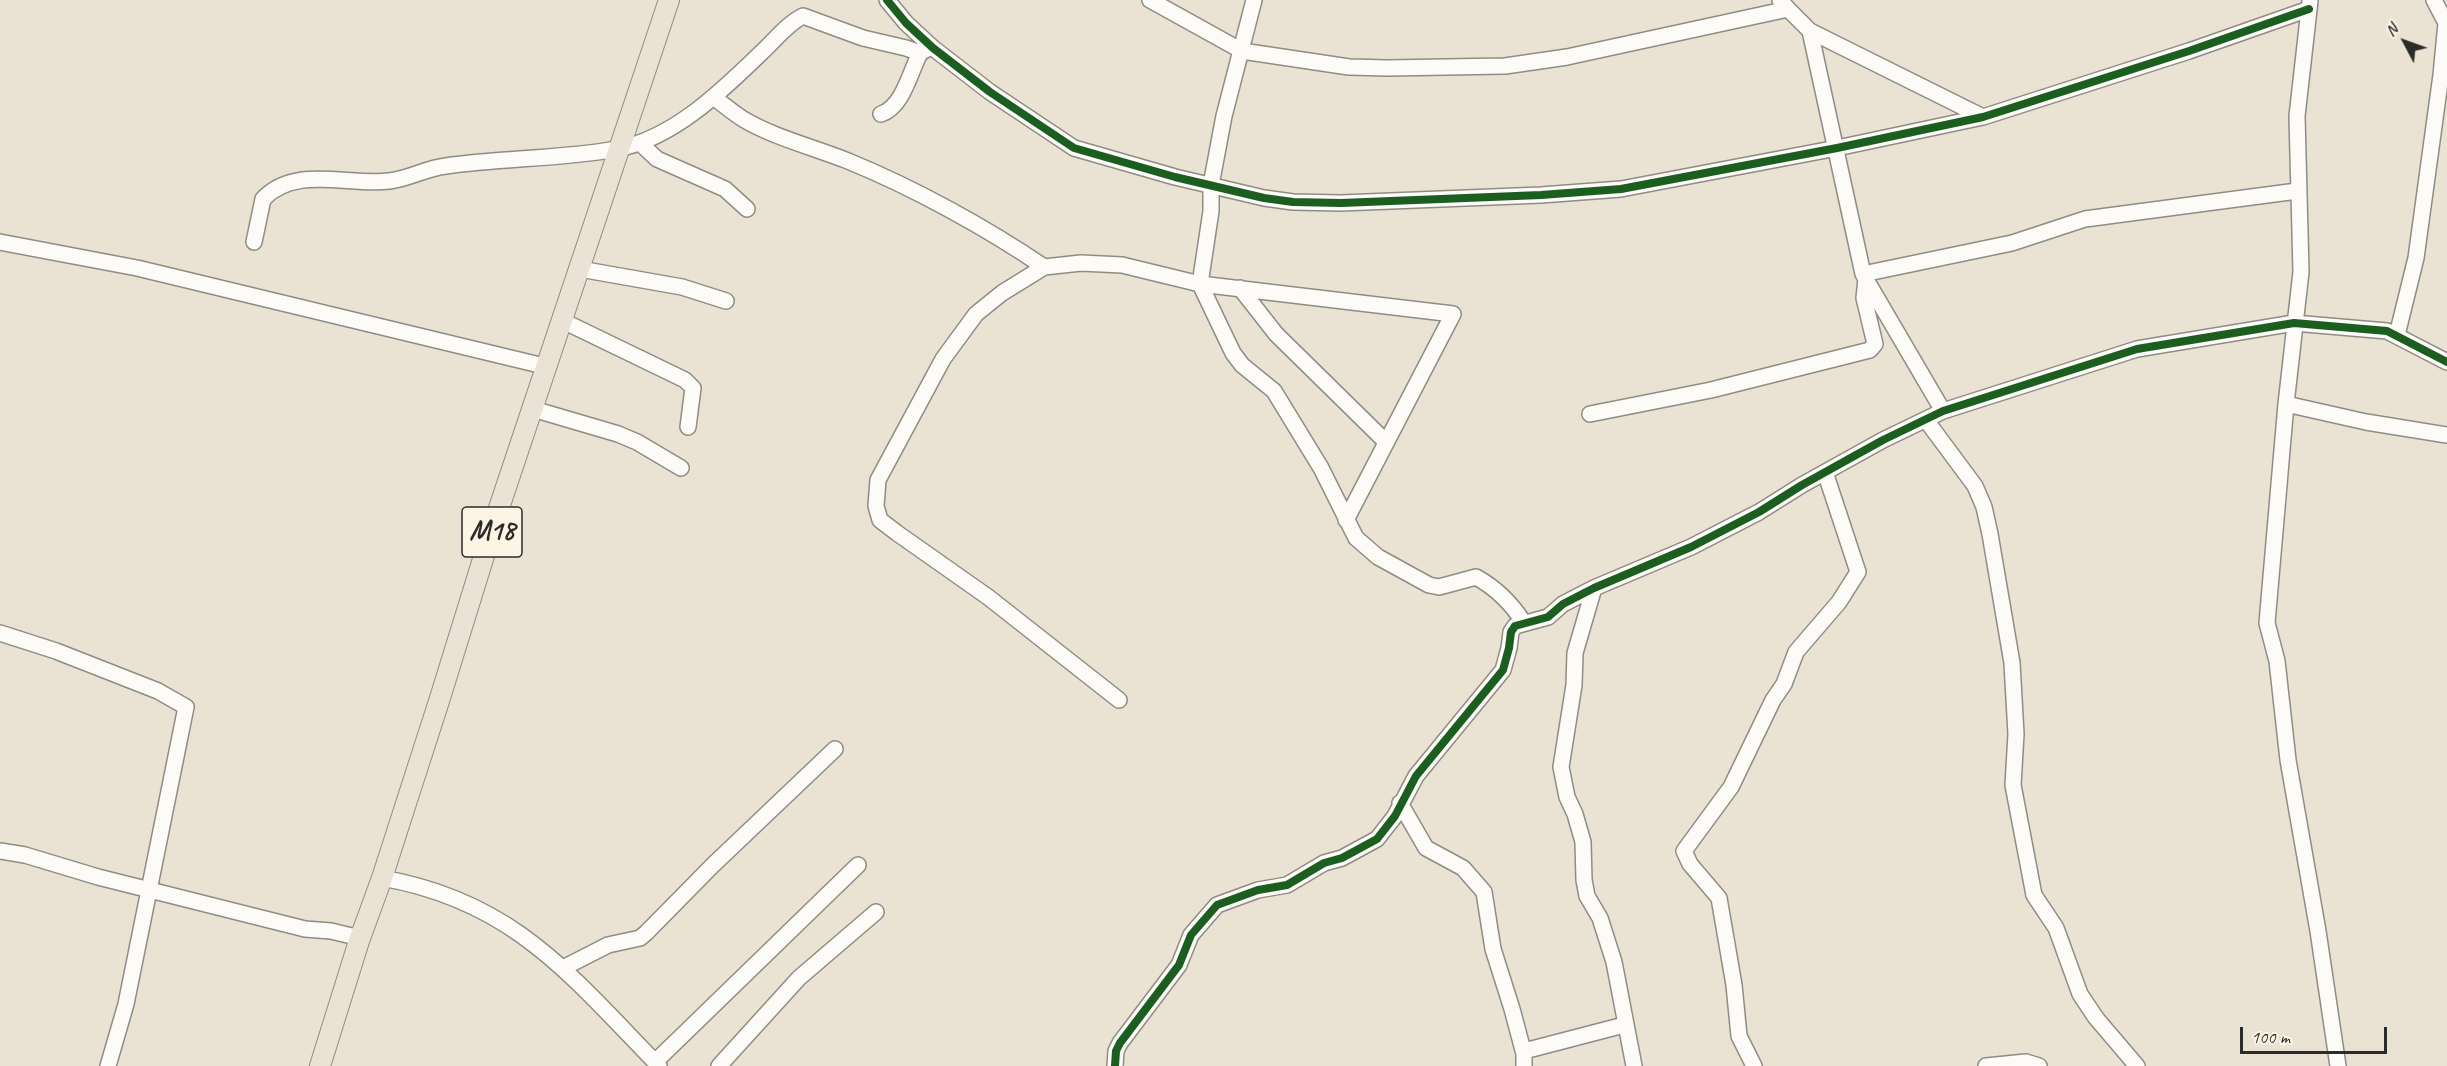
<!DOCTYPE html>
<html>
<head>
<meta charset="utf-8">
<style>
  body { margin:0 }
  #map { position:relative; width:2447px; height:1066px; overflow:hidden; background:#eae2d3; font-family:Caveat,sans-serif }
  canvas { display:block }
  .north { position:absolute; left:2375px; top:12px; width:60px; height:60px; -webkit-text-stroke:4px #fcf5e5; paint-order:stroke; rotate:311deg; font-size:16px; font-weight:700; line-height:24px; text-align:center; color:#2b2b2b }
  .north::after { content:''; display:block; margin:auto; width:21px; height:27px; background:#2b2b2b; clip-path:polygon(50% 0,100% 100%,50% 72%,0 100%) }
  .scale { position:absolute; left:2240px; top:1027px; width:147px; height:27px; box-sizing:border-box; border:3px solid #2b2b2b; border-top:0; padding-left:8px; font-size:18px; line-height:21px; white-space:nowrap; color:#2b2b2b; -webkit-text-stroke:4px #fcf5e5; paint-order:stroke }
</style>
</head>
<body>
<div id="map">
<canvas width="2447" height="1066"></canvas>
<div class="north">N</div>
<div class="scale">100 m</div>
</div>
<script>
const g = document.querySelector('canvas').getContext('2d');
g.lineJoin = 'round';
function stroke(path, color, width, dash) { g.strokeStyle = color; g.lineWidth = width; g.lineCap = dash ? 'butt' : 'round'; g.setLineDash(dash || []); g.stroke(path); }
function write(font, color, halo, rows, align = 'center') {
  g.font = font + ' Caveat,sans-serif'; g.lineWidth = 6; g.setLineDash([]); g.textBaseline = 'middle'; g.strokeStyle = halo; g.fillStyle = color; for (const [text, x, y, turn = 0] of rows) {
    g.save(); g.translate(x, y); g.rotate((+turn || 0) * Math.PI / 180); g.textAlign = isNaN(turn) ? turn : align; if (halo) g.strokeText(text, 0, 0); g.fillText(text, 0, 0); g.restore();
  }
}
const minor = new Path2D(`
  M887 0 906 23 933 48 990 92 1074 148 1175 177 1264 198 1293 202 1341 203 1541 195 1621 189 1837 148 1983 117 2189 51 2309 9
  M1150 0 1242 51 1349 67 1387 68 1505 66 1567 57 1788 9 1780 0
  M1254 0 1224 116 1211 185V211L1200 284 1233 353 1242 365 1274 391 1321 468 1356 538 1378 557 1429 585 1439 587 1476 577C1496 588 1512 604 1524 623
  M2310 1 2297 116 2301 272 2286 404 2267 623 2277 661 2288 760 2318 931 2338 1066
  M1788 9 1810 31 1863 274 2012 243 2085 219 2297 191
  M1810 31 1983 117
  M713 97C723 104 732 112 743 119 775 138 813 147 848 161 912 187 987 228 1044 267
  M881 114C903 107 910 72 920 53
  M640 143 657 159 725 189 747 209
  M0 242 137 268 548 367
  M254 242 263 199C295 165 348 186 389 181 409 179 426 168 446 166 502 158 560 159 617 149 673 139 723 90 762 52 775 40 787 24 803 16L863 38 906 48 920 53 931 47
  M580 269 682 287 726 301
  M1864 276 1943 411
  M1240 288 1276 334 1386 442
  M563 321 685 380 693 388 688 427
  M2397 335 2416 258 2441 75 2446 23 2434 0
  M2286 404 2366 422 2447 435
  M533 409 618 434 637 442 681 468
  M1590 414 1711 390 1870 350 1875 344 1864 298 1866 279
  M1926 420 1975 486 1984 507 1990 534 2012 663 2016 734 2013 785 2034 895 2056 928 2080 994 2096 1018 2137 1066
  M1594 588 1575 653 1574 685 1561 767 1567 797 1575 814 1583 842 1584 880 1587 896 1600 918 1614 962 1634 1066
  M0 633 56 651 158 691 186 707 126 1004 108 1066
  M1119 700 988 597 897 533 880 520 876 506 878 480 943 359 976 314 1002 293 1044 267 1081 263 1122 265 1200 284 1453 314 1346 520
  M1400 803 1426 848 1463 868 1484 892 1493 949 1512 1009 1524 1054V1066
  M0 851 25 855 98 877 305 929 331 931 360 938
  M382 878C514 901 571 976 659 1066
  M563 968 608 945 640 938 646 933 713 865 835 749
  M1524 1054 1528 1050 1624 1025
  M655 1062 858 865
  M719 1066 799 978 876 912
  M1115 1066 1116 1051 1120 1043 1179 965 1191 935 1217 905 1258 890 1287 885 1324 863 1342 858 1377 839 1395 816 1416 776 1503 670 1509 648 1511 632 1515 626 1548 617 1563 604 1594 588 1691 547 1759 512 1802 485 1883 440 1943 411 2137 349 2294 323 2387 331 2447 362
  M1754 1066 1739 1036 1734 985 1719 898 1690 864 1684 851 1731 787 1773 700 1784 684 1796 652 1839 602 1858 572 1825 472
  M1986 1066 2026 1062 2039 1066`);
const major = new Path2D(`
  M320 1066 359 941 382 878 440 698 496 517 669 0`);
stroke(minor, '#908c85', 18);
stroke(major, '#908c85', 22);
stroke(minor, '#fcfbf8', 15);
stroke(major, '#e9e2d5', 20);
stroke(new Path2D(`
  M887 0 906 23 933 48 990 92 1074 148 1175 177 1264 198 1293 202 1341 203 1541 195 1621 189 1837 148 1983 117 2189 51 2309 9
  M1115 1066 1116 1051 1120 1043 1179 965 1191 935 1217 905 1258 890 1287 885 1324 863 1342 858 1377 839 1395 816 1416 776 1503 670 1509 648 1511 632 1515 626 1548 617 1563 604 1594 588 1691 547 1759 512 1802 485 1883 440 1943 411 2137 349 2294 323 2387 331 2447 362`), '#1b5e20', 8);
for (const [x, y, w] of [
  [492,532,60]
]) { const box = new Path2D(); box.roundRect(x - w / 2, y - 25, w, 50, 4.5); g.fillStyle = '#fcf5e5'; g.fill(box); stroke(box, '#2b2b2b', 1.5); }
write('bold 28px', '#2b2b2b', null, [
  ["M18",492,532]
]);
</script>
</body>
</html>
